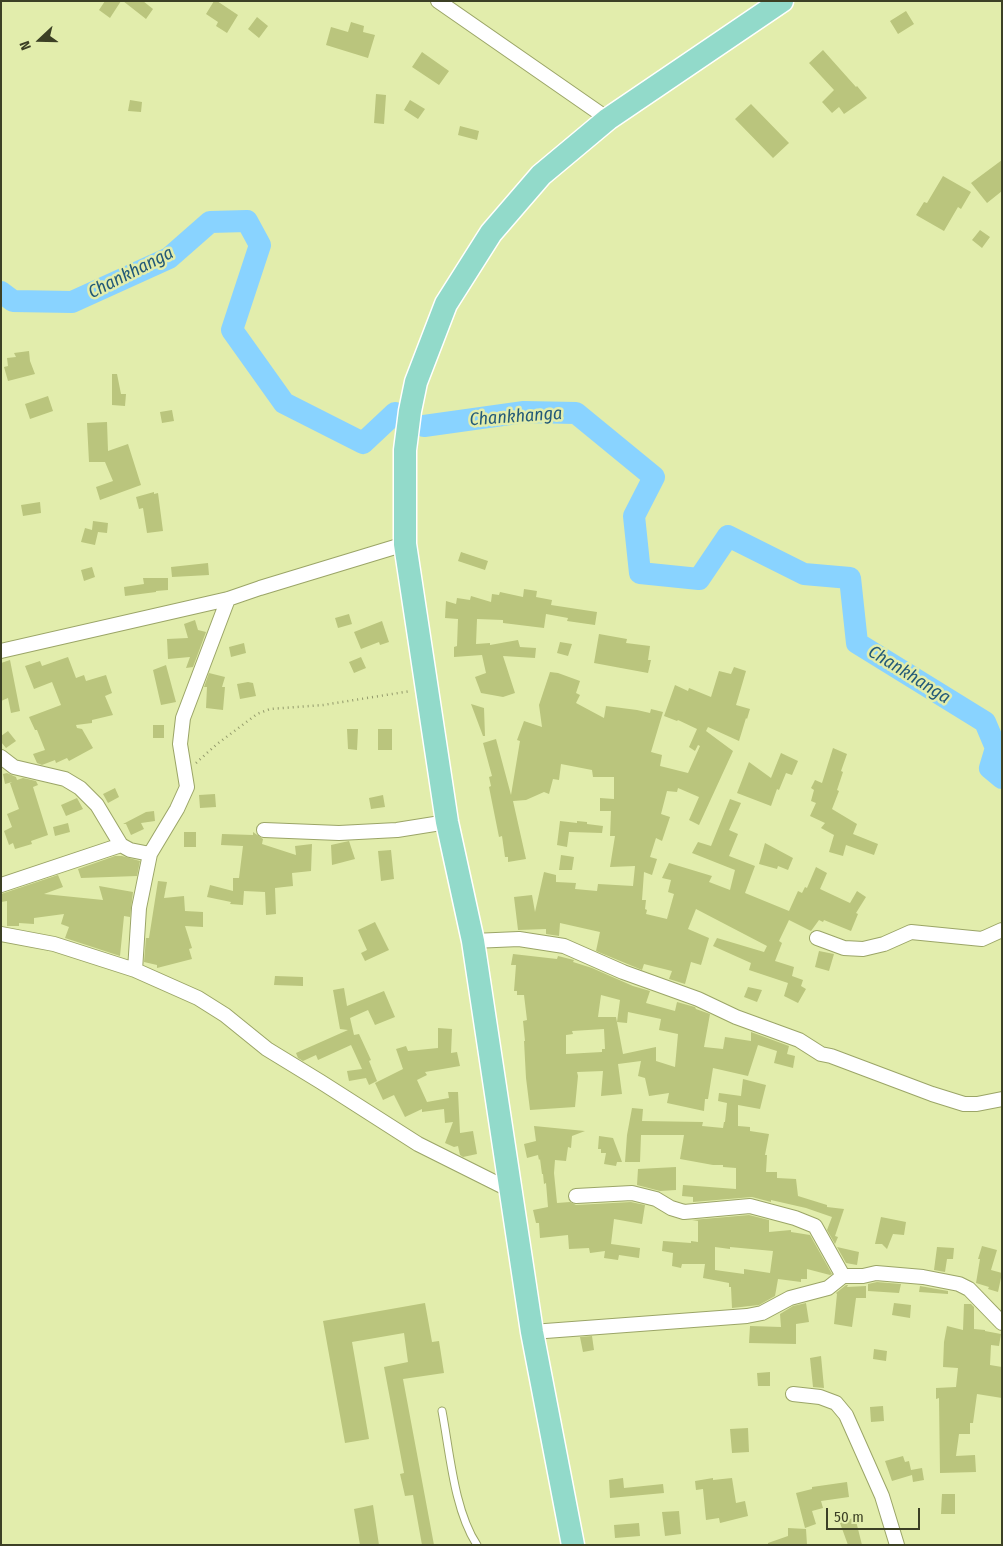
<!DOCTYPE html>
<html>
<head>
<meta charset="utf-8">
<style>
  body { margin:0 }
  #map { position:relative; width:1003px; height:1546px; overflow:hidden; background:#e2edac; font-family:"Fira Sans Condensed",sans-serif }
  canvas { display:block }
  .frame { position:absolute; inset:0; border:2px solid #3c4025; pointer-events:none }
  .north { position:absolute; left:15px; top:15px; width:50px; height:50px; -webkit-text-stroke:4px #e2edac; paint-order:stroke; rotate:249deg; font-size:14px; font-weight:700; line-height:20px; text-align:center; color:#3c4025 }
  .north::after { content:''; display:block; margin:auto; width:18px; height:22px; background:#3c4025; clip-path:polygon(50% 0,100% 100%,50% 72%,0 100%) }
  .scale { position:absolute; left:826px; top:1508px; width:94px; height:22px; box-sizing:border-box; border:2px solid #3c4025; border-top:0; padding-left:6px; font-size:15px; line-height:18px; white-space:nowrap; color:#3c4025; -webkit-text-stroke:4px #e2edac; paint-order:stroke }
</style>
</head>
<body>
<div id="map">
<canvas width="1003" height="1546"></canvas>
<div class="frame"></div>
<div class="north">N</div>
<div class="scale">50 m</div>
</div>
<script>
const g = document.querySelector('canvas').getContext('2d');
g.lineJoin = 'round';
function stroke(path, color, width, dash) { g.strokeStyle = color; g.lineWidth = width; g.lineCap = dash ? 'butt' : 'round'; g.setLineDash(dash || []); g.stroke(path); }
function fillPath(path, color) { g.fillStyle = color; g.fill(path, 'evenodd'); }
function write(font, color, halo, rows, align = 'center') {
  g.font = font + ' "Fira Sans Condensed",sans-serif'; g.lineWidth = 5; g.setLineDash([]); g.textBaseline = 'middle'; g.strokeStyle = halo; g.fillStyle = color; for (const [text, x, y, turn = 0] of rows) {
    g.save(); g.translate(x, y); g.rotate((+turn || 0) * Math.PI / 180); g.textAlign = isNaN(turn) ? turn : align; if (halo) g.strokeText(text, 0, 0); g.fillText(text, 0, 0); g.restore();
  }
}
stroke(new Path2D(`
  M1 292 13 301 72 302 169 258 210 222 247 221 260 245 232 330 284 403 363 443 395 413
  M424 426 524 412 576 413 654 477 634 516 640 573 699 579 728 536 804 574 850 578 857 643 985 722 996 748 990 768 1002 778`), '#89d3ff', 22);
fillPath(new Path2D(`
  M105 1H121L110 18 99 10Z
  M123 1H143L153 9 146 19Z
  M214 1H217L238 15 227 33 216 26 218 22 206 14Z
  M906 11 914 24 898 34 890 21Z
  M257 17 268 26 259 38 248 29Z
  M351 22 364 26 363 32 375 35 368 58 326 45 331 27 348 32Z
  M823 50 856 87 857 86 867 98 844 114 839 107 832 113 822 102 834 90 809 63Z
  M422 52 449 71 439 85 412 67Z
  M376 94 386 95 384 124 374 123Z
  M130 100 142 102 141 112 128 111Z
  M410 100 425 109 418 119 404 110Z
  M751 104 789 143 773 158 735 119Z
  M460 126 479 131 477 140 458 135Z
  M1002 160V191L987 203 971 183Z
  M943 176 971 192 961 209 958 207 944 231 916 215 924 202 927 203Z
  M980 230 990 237 982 248 972 240Z
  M29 351 30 361 35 374 8 381 4 367 8 366 7 358 16 357 14 353Z
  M112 374H117L121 394H126L125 406 112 405Z
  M48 396 53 411 30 419 25 404Z
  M172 410 174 421 162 423 160 412Z
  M107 422 108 451 128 444 141 485 100 500 96 487 113 481 105 462H89L87 423Z
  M154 492V494L158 493 163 531 147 533 143 508 139 509 136 497Z
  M40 502 41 513 23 516 21 505Z
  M93 521 108 523 107 533 98 532 95 545 81 542 85 528 92 530Z
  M461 552 488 561 485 570 458 561Z
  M208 563 209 575 172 577 171 567Z
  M92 567 95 577 84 581 81 570Z
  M143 578H168V590L156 591V592L125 596 124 587 144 584Z
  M524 589 537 591 536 597 552 600 551 605 597 612 595 625 567 621 568 618 546 614 544 628 503 623V620L477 619 476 644 490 643V645L518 640 520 647 536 648 535 658 503 656 515 693 503 697 481 693 475 677 486 673 482 655 454 657V647L457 646 458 619 445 618 446 601 456 604 457 598 470 600 471 596 491 602 492 594 499 595 500 592 523 597Z
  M349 614 352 624 338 628 335 618Z
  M195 620 198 630 206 632 193 667 186 668 190 657 168 659 167 639 188 638 184 624Z
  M382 621 389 642 380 645 379 642 361 649 354 632Z
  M599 634 627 639 626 643 650 646 648 660H651L648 673 594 663Z
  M560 642 572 644 568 656 557 653Z
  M244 643 246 653 231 657 229 647Z
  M68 657 76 678 84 675 86 681 106 675 112 693 105 696 113 715 92 720V723L76 725 77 728 82 729 93 748 69 761 67 758 56 763 55 760 42 765 37 763 33 754 45 750 37 730H35L29 717 61 705 52 682 34 689 25 666 40 661 42 666Z
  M361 657 366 668 354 673 349 662Z
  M10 660 20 711 11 713 8 698 1 701V663Z
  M166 665 176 702 161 705 153 670Z
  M734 667 746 671 736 705 750 709 747 719 746 718 739 741 708 727 706 731 733 751 699 825 689 820 699 797 678 788 677 792 667 791 661 814 670 817 662 841 656 838 650 857 657 859 652 875 644 872 642 900H646L645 909 647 910 646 914 667 919 674 894 668 892 671 880 662 878 669 863 712 876 709 882 730 890 735 870 692 853 698 842 711 846 730 799 741 803 729 830 738 834 729 856 755 866 745 893 789 911 798 891 802 893 805 887 807 888 816 867 827 873 820 889 850 903 857 891 866 897 856 913 858 914 851 931 824 920 823 922 819 920 811 931 789 920 779 941 782 943 775 961 794 967 792 976 803 980 801 986 806 989 798 1003 784 996 788 983 749 970 751 963 713 946 717 938 764 952 767 946 696 909 688 929 709 938 701 965 691 962 685 984 669 979 672 971 644 964 642 970 596 951 600 932 560 923 559 936 546 934V929L518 930 514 897 532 895 535 912 544 872 556 875V882L576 883 575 889 597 891 598 884 633 886 635 866 610 867 615 836H610L611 811H600V798L614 799V777H593L592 770 561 764 559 780 553 779 549 794 544 792 526 800 513 801 526 859 508 862V857H505L502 836 499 837 489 787 491 786 489 777 492 776 483 743 496 739 511 795 520 741 517 740 524 721 542 727 539 705 550 672 558 673 580 681 576 693 580 695 576 703 604 718 606 706 637 710 650 713 651 709 663 712 651 752 662 755 660 766 688 773 700 746 698 745 695 751 689 747 697 729 678 720 677 721 664 716 675 685 688 691 689 688 711 697 719 671 731 674Z
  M209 673 225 677 222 687H225L223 710 206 708 207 687H204Z
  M248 682 253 683 256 696 240 699 237 684Z
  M471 704 484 708 485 736H483Z
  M153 725H164V738H153Z
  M347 729H358L357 750 348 749Z
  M378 729H392V750H378Z
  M8 731 16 741 6 748 1 742V736Z
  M833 748 847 754 841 771 843 772 837 790 839 791 832 809 857 824 853 834 878 844 874 855 846 845 843 856 829 852 834 835 821 828 825 823 810 816 816 803 811 801 814 790 811 788 815 780 822 783Z
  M781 753 798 761 792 775 786 773 779 790 777 789 771 806 737 793 749 762 771 778Z
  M7 773 16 777 17 780 23 778 36 781 38 785 33 787 48 835 31 841 32 844 15 849 13 843 9 845 4 831 12 827 7 814 19 809 10 783 12 782 5 784 3 774Z
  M115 788 119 797 108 803 103 794Z
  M215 794 216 807 200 808 199 795Z
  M383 795 385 807 371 809 369 798Z
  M77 798 83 809 66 816 61 805Z
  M154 811 155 821 141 823 144 829 131 835 126 824H123L146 812Z
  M560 821 577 823V821L587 822V824L603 826 602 833 569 832 567 847 557 845Z
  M68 823 70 832 55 836 53 827Z
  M184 832H196V847H184Z
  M253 832 263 839 262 844 296 855 295 846 312 844 311 871 292 873 293 886 275 888 276 914 266 915 265 892 244 891 243 905 230 904 231 902 207 897 210 885 233 891V878H239L243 846 221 845 222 834 253 835Z
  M349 841 355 859 332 865 331 845Z
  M765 843 793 858 788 870 778 866 777 869 759 864Z
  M391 850 394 879 381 881 378 851Z
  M561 855 574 857 572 870H559Z
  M115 856H122L140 861 137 876 81 878 78 869Z
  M58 875 63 887 44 894 103 900 99 886 133 892 130 917 124 916 120 956 65 938 69 927 61 924 64 914 34 918V924L19 923V926H7V901L1 902V894Z
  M158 881 167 882 164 898 184 896 185 911 203 912V927L185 926 192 948 189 949 192 959 157 968V965L144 962 146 938H149Z
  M375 922 389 950 365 961 361 953 367 950 358 930Z
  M819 951 834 954 829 971 815 967Z
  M513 954 557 959 558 956 574 960 573 962 592 968 633 986 650 991 646 1003 675 1011 677 1002 695 1007 696 1009 710 1014 704 1047 723 1049 725 1037 751 1041V1032L789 1046 787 1054 795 1056 793 1068 774 1063 777 1051 758 1045 748 1076 713 1068 708 1099H705L704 1111 667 1103 669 1093 649 1096 645 1078 638 1076 641 1061 618 1064 622 1094 601 1096 603 1071 577 1072 578 1076 575 1107 530 1110 526 1078 524 1041H525L523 1021 527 1020 524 995H517V991H514L516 965H511ZM601 995 620 1000 617 1022 627 1023 628 1012 661 1019 659 1030 678 1034 675 1067 656 1061V1047L623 1054 616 1017H598ZM604 1029 605 1049H602V1052L566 1054V1035L573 1034 572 1031Z
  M275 976 303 977V986L274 985Z
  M748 987 762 990 757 1002 744 997Z
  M344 988 347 1006 384 991 395 1017 375 1025 368 1010 350 1018 354 1035 359 1034 371 1060 369 1061 377 1081 369 1085 366 1078 349 1081 347 1071 362 1069 351 1045 318 1060 316 1055 303 1061 298 1058 296 1053 348 1030 340 1029 333 990Z
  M438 1028 452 1029 451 1053 457 1052 460 1066 425 1072 427 1075 417 1080 427 1102 449 1098 448 1092H458L460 1133 473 1131 477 1154 463 1157 460 1155 458 1146 454 1147 445 1143 453 1122 445 1123 444 1109 422 1112V1109L405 1117 394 1095 383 1100 375 1083 403 1069 396 1049 406 1046 408 1051 438 1048Z
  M743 1079 766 1085 760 1109 738 1105V1126L750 1127V1131L769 1134 765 1155H767L766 1172H777V1178L796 1179 798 1196 827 1205V1207L844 1209 835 1236 838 1237 835 1244 827 1230 832 1217 806 1208 771 1200V1202L752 1197 693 1202V1197L682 1196 683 1185 736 1189V1168L723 1167V1165H713L680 1159 684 1135H641L640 1162H625L627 1135 632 1108 643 1109 642 1121 703 1122 702 1126 723 1128 724 1122H725L727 1103 718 1101 719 1093 741 1096Z
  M534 1126 585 1131 572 1136 571 1148 568 1147 566 1161 555 1160 554 1173 557 1203 570 1202 576 1205 631 1202 645 1205 642 1224 614 1219 611 1244 640 1248 639 1258 619 1255 618 1260 604 1258 605 1251 590 1253 589 1248 569 1249 568 1235 540 1238 539 1223H536L533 1210 548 1207 546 1183 544 1184 543 1174H542L540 1159 539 1160 538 1155 527 1158 524 1144 536 1141Z
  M599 1136 613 1138 622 1162H617L616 1166 604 1164 606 1153H601V1149H598Z
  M676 1167V1190L660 1191 637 1185 638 1169Z
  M749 1215 769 1220V1232L791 1230V1232L810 1235 832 1274 830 1275 807 1269V1279H801V1282L778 1279 775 1296 759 1305 732 1308 731 1287H729V1283L703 1278 705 1264H682L681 1268 672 1266 673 1253 662 1251 663 1241 691 1243V1241L698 1242V1221L692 1220ZM715 1247 730 1249V1247L773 1251 770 1273 744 1269V1274L715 1270Z
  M881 1217 906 1222 904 1235 893 1234 887 1249 882 1244H875Z
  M982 1246 997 1250 991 1270 1002 1273 998 1292 988 1289 989 1287 976 1283 980 1259H978Z
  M837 1247 859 1252 857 1265 846 1263Z
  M937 1247 954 1248 953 1259H947L945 1272 934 1270Z
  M877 1282 901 1284 899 1293 868 1291V1284Z
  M846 1285H848L847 1287 866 1286V1298H856L852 1327 834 1324 837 1294 836 1293Z
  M920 1286 948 1291V1294L919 1292Z
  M425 1303 432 1342 439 1341 444 1373 403 1379 434 1545H422L413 1495 405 1496 400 1474 404 1473 384 1367 408 1362 404 1333 352 1342 369 1439 345 1443 323 1321Z
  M806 1303 809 1322 796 1324V1344L749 1343 750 1326 781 1327 780 1314 793 1306Z
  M894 1303 911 1305 910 1318 892 1315Z
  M964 1304H971L974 1307V1329L985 1330V1331L1001 1334 999 1346 991 1345 990 1365 1002 1367V1398L977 1394 973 1423H970V1434H959L956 1456 975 1455 976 1472 940 1473 939 1398 936 1399V1388L956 1387 958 1368 943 1367 944 1342 947 1326 963 1330Z
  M592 1336 594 1350 583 1352 580 1337Z
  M874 1349 887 1351 886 1361 873 1359Z
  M821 1356 824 1388 813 1387 810 1358Z
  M770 1372V1386H758L757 1373Z
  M883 1406 884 1421 871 1422 870 1407Z
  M748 1428 749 1452 732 1453 730 1429Z
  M903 1456 905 1462 909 1461 911 1470 922 1468 924 1480 913 1482 912 1475 892 1481 885 1461Z
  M623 1478 624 1488 663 1484 664 1493 610 1498 609 1480Z
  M713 1478V1480L732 1478 736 1503 745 1501 748 1516 720 1523 719 1518 706 1520 703 1489 696 1490 695 1481Z
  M847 1482 849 1497 821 1501 823 1508 812 1511 816 1524 805 1528 796 1493 812 1489V1487Z
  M942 1494H955V1514H941Z
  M373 1505 379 1545H360L354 1509Z
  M679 1511 681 1534 665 1536 662 1512Z
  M855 1517 862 1545H848L840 1523Z
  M639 1523 640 1536 615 1538 614 1525Z
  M788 1528 806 1529 807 1545H768V1543L788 1536Z`), '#bac57d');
const lane = new Path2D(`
  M442 1411C450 1453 454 1510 477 1545`);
const street = new Path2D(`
  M438 1 608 119
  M1 651 228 599 260 588 405 544
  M1 757 14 767 65 779 80 788 97 805 121 845 130 850 150 854
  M264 830 339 833 397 830 447 822
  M1 885 121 845
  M1 934 54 944 135 970 198 998 225 1015 267 1049 321 1082 418 1144 510 1190
  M817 938 844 948 863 949 884 944 911 932 982 939 1002 930
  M473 941 519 939 564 946 623 972 698 999 736 1017 799 1040 821 1054 831 1056 932 1094 964 1104H977L1002 1099
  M135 970 139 908 150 854 177 809 187 787 180 744 183 718 228 599
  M576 1196 632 1193 656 1199 671 1208 684 1212 750 1206 795 1218 815 1226 843 1276
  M532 1332 747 1316 762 1313 790 1298 828 1288 843 1276H863L876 1273 923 1277 959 1284 969 1289 1002 1323
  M793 1394 820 1397 836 1403 846 1415 882 1496 897 1545`);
const primary = new Path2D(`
  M573 1545 532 1332 473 941 447 822 405 544V450L410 411 416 382 446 304 491 233 541 175 608 119 782 1`);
stroke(lane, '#9ba567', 9);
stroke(street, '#9ba567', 16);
stroke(primary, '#fff', 25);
stroke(new Path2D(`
  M196 763 217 744 257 714 270 709 323 705 411 691`), '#92996b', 2.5, [1, 4]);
stroke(lane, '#fff', 7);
stroke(street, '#fff', 14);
stroke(primary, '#92daca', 22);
write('italic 18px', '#235a78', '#e2edac', [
  ["Chankhanga",131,273,-27],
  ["Chankhanga",516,417,-4],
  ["Chankhanga",909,675,32]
]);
</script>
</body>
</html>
